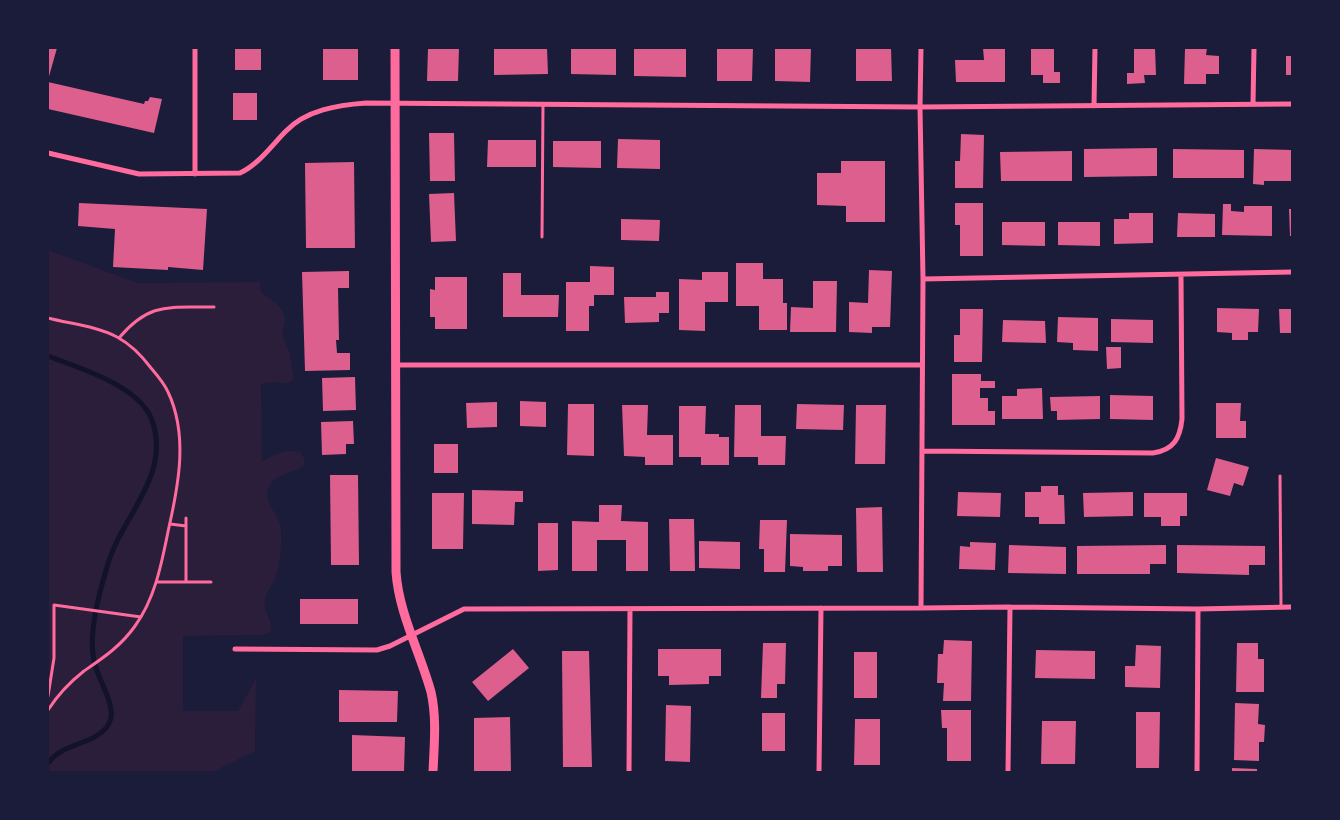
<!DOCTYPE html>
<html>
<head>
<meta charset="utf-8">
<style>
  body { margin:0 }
  #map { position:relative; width:1340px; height:820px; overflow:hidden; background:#1b1b3a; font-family:"Crimson Pro",serif }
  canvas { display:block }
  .frame { position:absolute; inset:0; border:49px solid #1b1b3a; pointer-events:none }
</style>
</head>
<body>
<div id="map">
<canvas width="1340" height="820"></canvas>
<div class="frame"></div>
</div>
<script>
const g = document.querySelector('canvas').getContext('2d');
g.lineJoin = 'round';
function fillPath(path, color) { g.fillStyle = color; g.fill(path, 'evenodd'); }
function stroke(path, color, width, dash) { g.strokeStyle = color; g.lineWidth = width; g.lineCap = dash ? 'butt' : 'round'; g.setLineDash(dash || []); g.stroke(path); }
fillPath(new Path2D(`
  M48 250 138 283 260 282V291L276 303 283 311 285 320 282 335 289 351 294 378C289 387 283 382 274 382 269 382 265 383 261 384L262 462C273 455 286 448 300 452L305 460 304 465C293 474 276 473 269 487 262 503 281 515 281 530 282 544 280 563 276 576 273 585 266 591 265 600 263 612 276 624 269 633L263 634V635L183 636V711H238L256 678 255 751 213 772H48Z`), '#2a1e3b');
stroke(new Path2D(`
  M48 356C79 368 142 386 153 423 170 478 120 518 107 567 99 594 88 633 94 661 97 677 114 702 111 718 106 739 78 742 62 751 56 754 52 758 48 763`), '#12122b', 5);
fillPath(new Path2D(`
  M48 48H57L48 80Z
  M235 48H261V70H235Z
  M323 48H358V80H323Z
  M428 48H459L458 81H427Z
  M494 48H547L548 74 494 75Z
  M571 48H616V75L571 74Z
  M634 48H686V77L634 76Z
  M717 48H753L752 81H717Z
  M775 48H811L810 82 775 81Z
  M856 48H891L892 81H856Z
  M983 48H1005V82H956L955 60H984Z
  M1031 48H1054V72H1060V83H1043V75H1031Z
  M1134 48H1155L1156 75H1144L1145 83 1127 84V73H1134Z
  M1185 48H1207L1206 55 1219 56V74H1206V84H1184Z
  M1286 56H1292V75H1286Z
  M48 82 144 104 145 101H148L150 97 162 99 154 133 48 109Z
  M233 93H257V120H233Z
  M429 133H454L455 181H430Z
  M961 134 984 135 983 188H955V161H960Z
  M618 139 660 140V169L617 168Z
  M488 140H536V167H487Z
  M553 141H601V168L553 167Z
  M1157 148V176L1084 177V149Z
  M1173 149 1244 150V178H1173Z
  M1254 149 1292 150V181H1264V185L1253 184Z
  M1072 151V181H1001L1000 152Z
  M841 161H885V222H846V206L817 205V173H841Z
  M354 162 355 248H306L305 163Z
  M454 193 456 241 431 242 429 194Z
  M79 203 207 209 203 270 168 267V270L113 267 115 229 78 226Z
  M955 203H983V256H960V225H955Z
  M1223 204H1231V211L1244 212V206H1272V236L1222 235Z
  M1289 209H1292V236H1290Z
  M1129 213H1153V243L1114 244V219H1129Z
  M1178 213 1215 214V237H1177Z
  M621 219 660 220 659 241 621 240Z
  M1002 222H1045V246L1002 245Z
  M1058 222H1100V246L1058 245Z
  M736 263H763V279H783V303H787V330H759V306H736Z
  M590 266 614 267V295H594V306H589V331H566V282H590Z
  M869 270 892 271 890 327H872V333L849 332V302L868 303Z
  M349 271V288H338L339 340H336L337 353H350V370L305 371 302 272Z
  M702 272H728V302H705V331L679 330V279L702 280Z
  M503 273H521V295H559L558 317H503Z
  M435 277H467V329H435V317H430V289L435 290Z
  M813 281H837L836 332H790L791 307 813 308Z
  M656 292H669V313H659V322L625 323 624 297H656Z
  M1217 308 1259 309 1258 332H1248V340H1232V333L1217 332Z
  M960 309H983L982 362H954V335H960Z
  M1279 309H1292V333H1280Z
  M1058 317 1098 318V351L1073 350V343L1057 342Z
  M1111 319 1153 320V343L1111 342Z
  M1003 320 1045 321 1046 343 1002 342Z
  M1106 347H1121V368L1107 369Z
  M952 374H981V381H995V388H980V398H988V411H995V425H952Z
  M355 377 356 410 323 411 322 378Z
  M1042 388 1043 419H1002V396H1017V389Z
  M1110 395 1153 396V420L1110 419Z
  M1100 396V419L1057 420V411H1051L1050 397Z
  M520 401 546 402V427L520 426Z
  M497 402V427L467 428 466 403Z
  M1216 403H1241L1240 421H1246V438H1216Z
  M568 404H594V456L567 455Z
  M797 404 844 405 843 430 796 429Z
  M622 405H648L647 435H673V465H645V457L624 456Z
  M735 405H761V436H786L785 465H758V457H734Z
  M856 405H886L885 464H855Z
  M679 406H706L705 434H719V437H729V465H701V457H679Z
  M353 421 354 444H346V454L322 455 321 422Z
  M434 444H458V473H434Z
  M1216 458 1249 467 1243 486 1234 483 1230 496 1207 490Z
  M330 475H358L359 565H331Z
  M1041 486H1058V495H1064L1065 524H1039V517H1025V492H1041Z
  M472 490 523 491V502H515L514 525 472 524Z
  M958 492 1001 493 1000 517 957 516Z
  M1133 492V516L1084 517 1083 493Z
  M432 493H464L463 549H432Z
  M1144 493H1187V516H1180V526H1161V517H1144Z
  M599 505H622L621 521 648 522V571H626V540H597V571H572V521L599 522Z
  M882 507 883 572H857L856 508Z
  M669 519H694L695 571H670Z
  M760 520H787L785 572H764V549H759Z
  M538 523H558V570L538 571Z
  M790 534 842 535V566H828V571H803V567L790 566Z
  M699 541 740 542V569L699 568Z
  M970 542 996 543 995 570 959 569 960 546 970 547Z
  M1009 545 1066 547V574L1008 573Z
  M1166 545V564H1150V574H1077V546Z
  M1177 545 1265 546V565H1249V575L1177 573Z
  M300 599H358V624H300Z
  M944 640 972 641 971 701H943L944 683H937L938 654H943Z
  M763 643H786L785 684H777V698H761Z
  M1237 643H1258V659H1264V692H1236Z
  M1136 645 1161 646 1160 688 1125 687V666H1135Z
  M513 649 529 668 488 701 472 682Z
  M658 649H721V676H709V684L669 685V676H658Z
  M1036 650 1095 651V679L1035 678Z
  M562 651H589L592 767H563Z
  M854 652H877V698H854Z
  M339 690 398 691 397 722H339Z
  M1235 703 1259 704 1258 724 1265 725 1264 742H1259V761L1234 760Z
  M666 705 691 706 690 762 665 761Z
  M941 710H971V761H947V728H942Z
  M1136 712H1160L1159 768H1136Z
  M762 713H785V751H762Z
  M510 717 511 772H474V718Z
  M855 719H880V765H854Z
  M1042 721H1076L1075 764H1041Z
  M352 735 405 737 404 772H352Z
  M1232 768 1257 769V772H1232Z`), '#dd5f8e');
stroke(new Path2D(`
  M48 318C71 324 96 326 117 337 130 344 142 356 151 368 157 375 164 383 168 392 188 434 179 483 169 527 162 561 156 597 135 626 121 646 103 658 84 671 70 682 57 696 48 710
  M119 338C150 301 170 308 214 307
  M170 524 186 526
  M157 582H211
  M186 582V518
  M48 696 54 658V605L141 617`), '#ff6b9d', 3);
stroke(new Path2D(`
  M542 237 543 105
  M1280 476 1281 607`), '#ff6b9d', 3);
stroke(new Path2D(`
  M1253 104 1254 48
  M1094 106 1095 48
  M48 153 139 174 240 173C259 164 272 145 286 131 306 110 338 105 366 103L920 107 1292 104
  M195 174V48
  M923 279 1292 272
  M396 365H922
  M922 451 1153 453C1174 450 1180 438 1182 419L1181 275
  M921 608 923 279 920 107 921 48
  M235 649 377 650 390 646 464 609 921 608 1010 607 1198 609 1292 607
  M629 772 630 609
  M819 772 821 608
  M1008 772 1010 607
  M1197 772 1198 609`), '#ff6b9d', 5);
stroke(new Path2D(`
  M395 48 396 572C399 614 420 652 431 692 437 718 434 747 433 772`), '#ff6b9d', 9);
</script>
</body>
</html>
